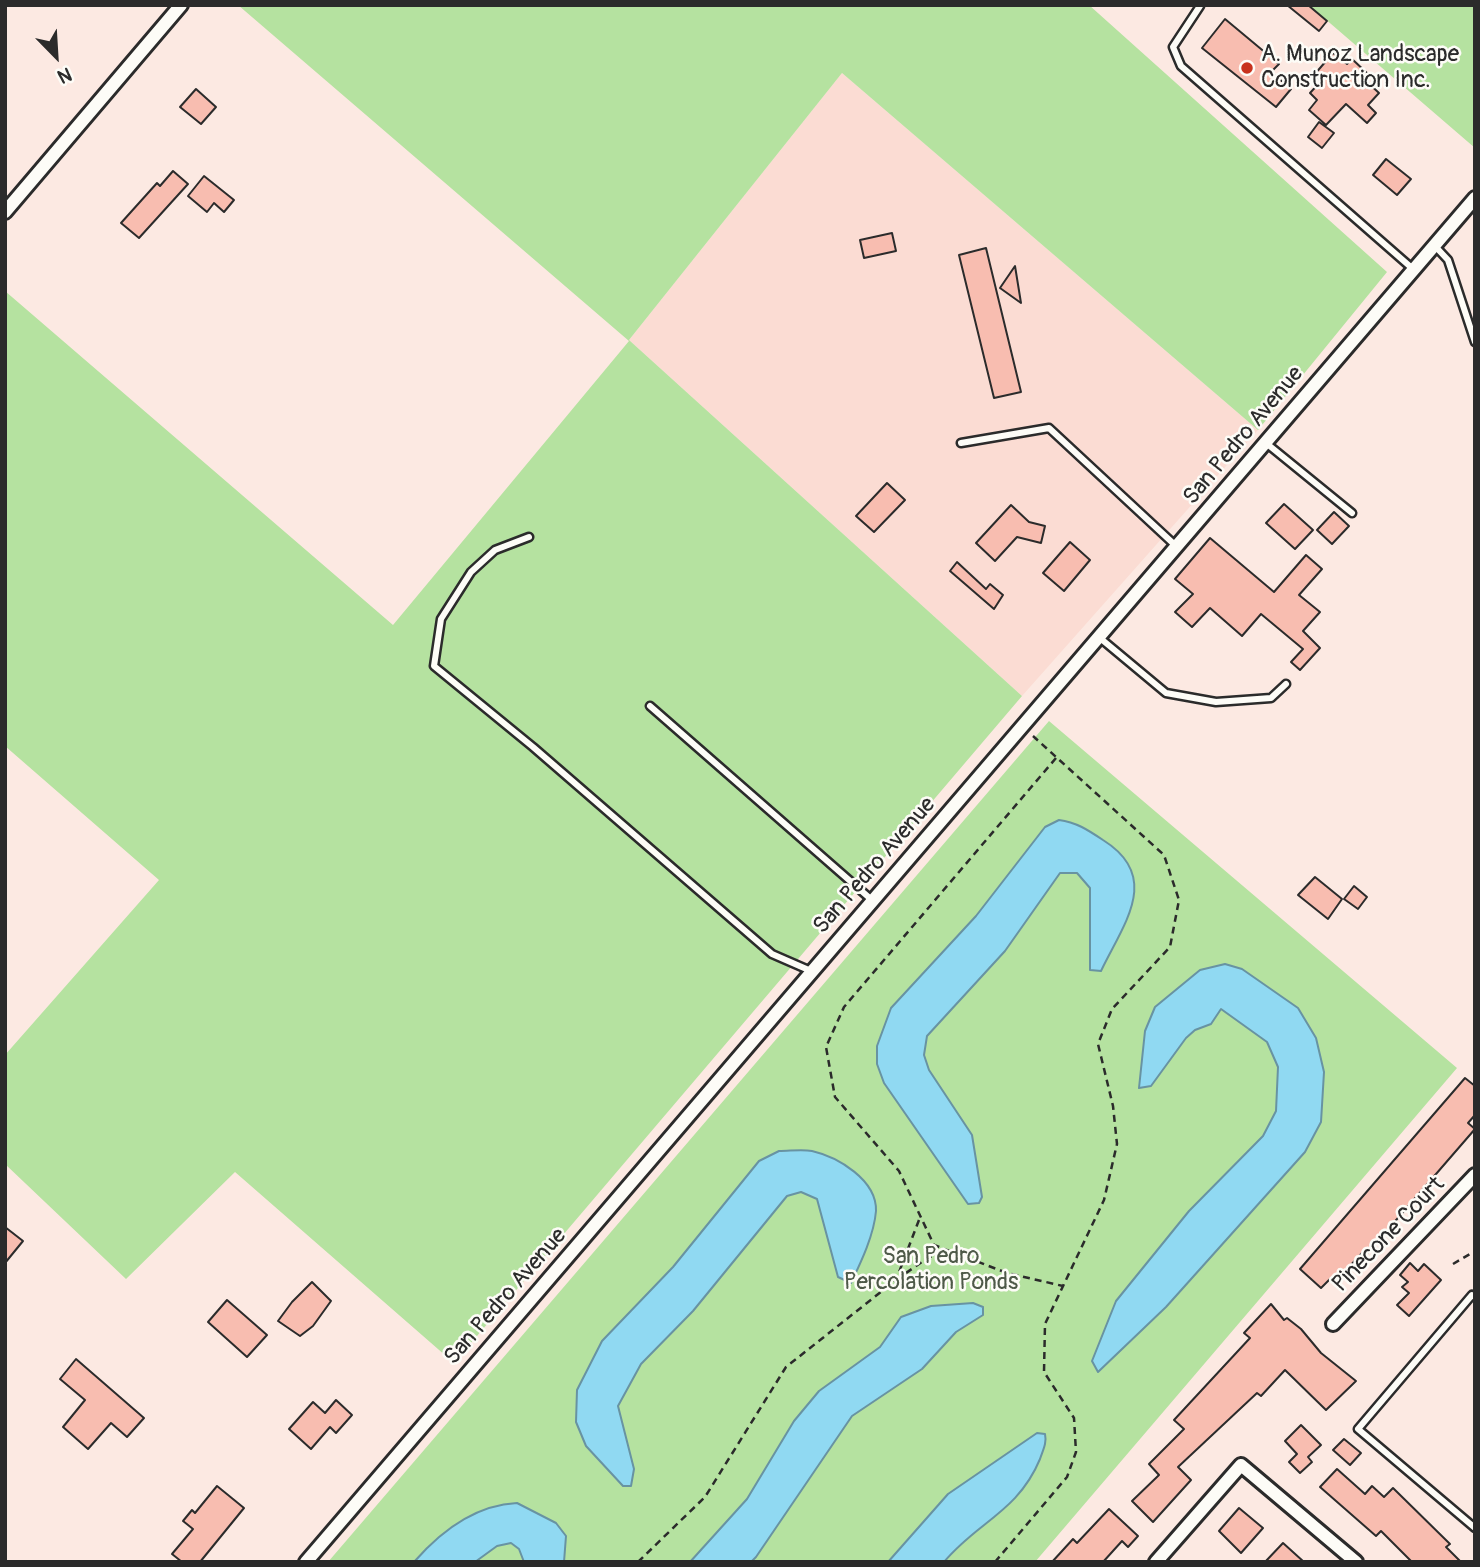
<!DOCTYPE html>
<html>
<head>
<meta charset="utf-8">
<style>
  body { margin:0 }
  #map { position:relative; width:1480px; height:1567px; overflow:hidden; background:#fce9e2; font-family:Pangolin,sans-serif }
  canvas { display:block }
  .frame { position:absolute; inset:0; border:7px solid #2b2b2b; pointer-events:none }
  .north { position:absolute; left:21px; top:21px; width:70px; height:70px; -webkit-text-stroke:5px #fdfcf7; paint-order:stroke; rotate:156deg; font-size:19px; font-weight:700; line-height:28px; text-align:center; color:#2b2b2b }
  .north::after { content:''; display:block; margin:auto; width:24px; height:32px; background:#2b2b2b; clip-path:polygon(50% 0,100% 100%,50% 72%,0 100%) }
</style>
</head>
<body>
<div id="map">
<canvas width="1480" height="1567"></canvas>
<div class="frame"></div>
<div class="north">N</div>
</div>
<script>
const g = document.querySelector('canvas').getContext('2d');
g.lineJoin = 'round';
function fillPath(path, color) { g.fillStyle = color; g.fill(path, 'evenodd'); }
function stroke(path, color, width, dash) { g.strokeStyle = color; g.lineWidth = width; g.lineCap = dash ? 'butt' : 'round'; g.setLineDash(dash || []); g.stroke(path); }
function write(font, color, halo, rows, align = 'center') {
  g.font = font + ' Pangolin,sans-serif'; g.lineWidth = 5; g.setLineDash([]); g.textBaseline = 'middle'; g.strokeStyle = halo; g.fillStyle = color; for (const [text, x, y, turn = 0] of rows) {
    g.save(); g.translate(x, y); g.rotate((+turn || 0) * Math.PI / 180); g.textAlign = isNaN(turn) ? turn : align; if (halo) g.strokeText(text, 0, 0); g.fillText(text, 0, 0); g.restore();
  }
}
fillPath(new Path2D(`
  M842 73 1258 430 1022 696 629 340Z`), '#fbdcd3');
fillPath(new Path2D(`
  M238 5H1089L1387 272 1258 430 842 73 629 340 1022 696 454 1363 235 1172 126 1279 5 1164V1055L159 880 5 746V291L393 625 629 341Z
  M1309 5H1475V148Z
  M1049 721 1457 1068 1035 1562H328Z`), '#b5e2a0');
const water = new Path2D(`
  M1059 820C1076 822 1088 830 1103 840 1162 877 1124 923 1101 971L1090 970V888L1077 873H1060L1005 951 927 1036 924 1055 929 1070 972 1135 982 1197 979 1203 968 1204 884 1083 877 1064V1046L891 1008 976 916 1045 827Z
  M1225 964 1242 969 1298 1008 1316 1038 1324 1072 1321 1122 1305 1152 1166 1307 1098 1372 1092 1361 1116 1301 1189 1211 1263 1136 1276 1111 1278 1067 1267 1042 1221 1009 1211 1024 1195 1030 1186 1038 1151 1086 1139 1088 1145 1031 1155 1007 1200 970Z
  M779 1151C790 1151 802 1149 812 1151 838 1157 877 1180 876 1211 874 1235 861 1262 851 1283L838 1277 817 1199 801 1192 787 1196 693 1311 641 1364 618 1406 634 1469 631 1486H623L586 1446 576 1422 577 1390 602 1341 673 1267 759 1161Z
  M973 1303 983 1307V1315L956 1332 922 1369 852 1416 756 1557 751 1562H690L747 1499 794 1421 819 1391 880 1347 901 1317 931 1306Z
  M1037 1433 1045 1434C1047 1443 1043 1450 1040 1459 1018 1512 977 1522 944 1562H888L948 1494Z
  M517 1503 556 1523 566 1536 564 1562H524L519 1549 511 1543 497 1546 475 1562H414C441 1531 476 1505 517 1503Z`);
fillPath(water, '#90d9f2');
stroke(water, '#6893a2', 2);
const building = new Path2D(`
  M1287 5H1308L1327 21 1319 31Z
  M1225 19 1279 64 1271 72 1291 89 1276 107 1202 48Z
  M1333 53 1347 64 1352 59 1368 74 1364 79 1379 93 1368 105 1376 113 1367 123 1346 104 1326 125 1309 110 1317 100 1310 93 1321 81 1314 75Z
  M196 89 216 107 201 124 180 107Z
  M1319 122 1334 133 1322 148 1308 137Z
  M1386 159 1411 179 1397 195 1373 175Z
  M173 171 188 184 139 238 121 223 157 183 160 186Z
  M204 176 234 200 224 212 214 203 207 212 188 196Z
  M892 233 896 251 864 258 860 240Z
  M986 248 1021 392 994 398 959 255Z
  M1015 266 1021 303 1000 288Z
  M887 483 905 500 874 532 856 516Z
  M1284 504 1313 530 1295 549 1266 523Z
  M1011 505 1029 522 1045 526 1041 543 1017 537 995 561 976 543Z
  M1334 512 1349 526 1332 544 1317 530Z
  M1210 538 1274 592 1306 555 1322 569 1299 595 1320 612 1303 631 1320 648 1300 670 1291 662 1303 649 1261 614 1242 636 1210 608 1192 627 1175 612 1193 594 1175 579Z
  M1070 542 1090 560 1064 591 1043 573Z
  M957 562 986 589 990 584 1003 595 994 609 950 571Z
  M1315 877 1342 899 1328 919 1298 895Z
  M1354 886 1367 897 1358 909 1344 899Z
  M1465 1078 1475 1086V1115L1468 1123 1475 1129 1365 1256 1362 1253 1335 1282 1331 1278 1321 1288 1300 1269Z
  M5 1227 23 1241 5 1263Z
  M1410 1263 1418 1271 1424 1264 1441 1280 1409 1316 1397 1305 1409 1293 1402 1287 1408 1282 1400 1275Z
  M312 1282 331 1301 313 1326 300 1336 278 1321 292 1302Z
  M227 1300 267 1335 247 1357 208 1322Z
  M1271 1304 1284 1320 1287 1318 1301 1329 1321 1353 1356 1381 1326 1410 1285 1370 1261 1396 1257 1393 1178 1467 1191 1480 1153 1522 1132 1501 1159 1475 1149 1464 1184 1429 1174 1420 1250 1338 1244 1333Z
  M76 1359 144 1418 127 1437 111 1423 88 1449 63 1427 85 1400 60 1379Z
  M336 1400 352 1415 336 1433 330 1427 311 1449 289 1429 313 1402 325 1413Z
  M1301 1425 1321 1445 1308 1457 1312 1462 1300 1473 1289 1462 1297 1454 1285 1441Z
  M1344 1439 1361 1453 1350 1465 1333 1450Z
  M1337 1469 1365 1494 1372 1486 1384 1497 1393 1488 1450 1544 1446 1547 1461 1562H1412L1381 1531 1376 1536 1320 1487Z
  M217 1486 244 1508 200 1562H182L172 1554 193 1529 183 1521 192 1510 195 1513Z
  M1239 1508 1263 1528 1241 1553 1219 1531Z
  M1109 1509 1138 1536 1128 1547 1122 1541 1103 1562H1052L1073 1539 1077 1543Z
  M1283 1543 1304 1562H1265Z`);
fillPath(building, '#f8bdb0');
stroke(building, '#2b2b2b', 2);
const lane = new Path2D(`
  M1200 6 1173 47 1181 66 1413 269
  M1434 245 1448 260 1475 342
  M961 443 1049 428 1176 546
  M1266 443 1352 513
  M529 537 495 550 471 572 441 619 434 666 533 747 772 954 811 971
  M1100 638 1166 693 1216 702 1271 698 1286 684
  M650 706 873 901
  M1475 1297 1472 1295 1358 1429 1475 1528`);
const street = new Path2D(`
  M5 212 181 5
  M1333 1324 1475 1175
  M306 1562 1475 198
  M1156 1562 1241 1465 1356 1562`);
stroke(lane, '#2b2b2b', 11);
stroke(street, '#2b2b2b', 18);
stroke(new Path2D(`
  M1056 758 844 1007 826 1047 835 1097 899 1171 934 1245 1007 1273 1063 1286
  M1453 1264 1475 1251
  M896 1280 929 1257 951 1254
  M638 1562 705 1497 786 1367 896 1280 919 1220
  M995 1562 1067 1477 1076 1452 1074 1418 1044 1372 1045 1324 1104 1200 1117 1144 1113 1106 1098 1044 1112 1009 1170 947 1179 900 1164 855 1033 736`), '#2b2b2b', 2.5, [7, 5]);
stroke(lane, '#fdfcf7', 6);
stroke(street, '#fdfcf7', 12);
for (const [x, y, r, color] of [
  [1247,68,7,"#c8321e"]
]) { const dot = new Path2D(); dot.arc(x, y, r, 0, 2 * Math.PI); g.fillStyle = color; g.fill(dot); stroke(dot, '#fdfcf7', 2.5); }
write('23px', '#2b2b2b', '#fdfcf7', [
  ["A. Munoz Landscape",1261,55],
  ["Construction Inc.",1261,81]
], 'left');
write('23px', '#2b2b2b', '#fdfcf7', [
  ["San Pedro Avenue",1244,436,-50],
  ["San Pedro Avenue",875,866,-49],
  ["Pinecone Court",1389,1235,-46],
  ["San Pedro Avenue",506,1297,-49]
]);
write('23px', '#4e5948', '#fdfcf7', [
  ["San Pedro",931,1257],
  ["Percolation Ponds",931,1283]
]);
</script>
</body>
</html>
